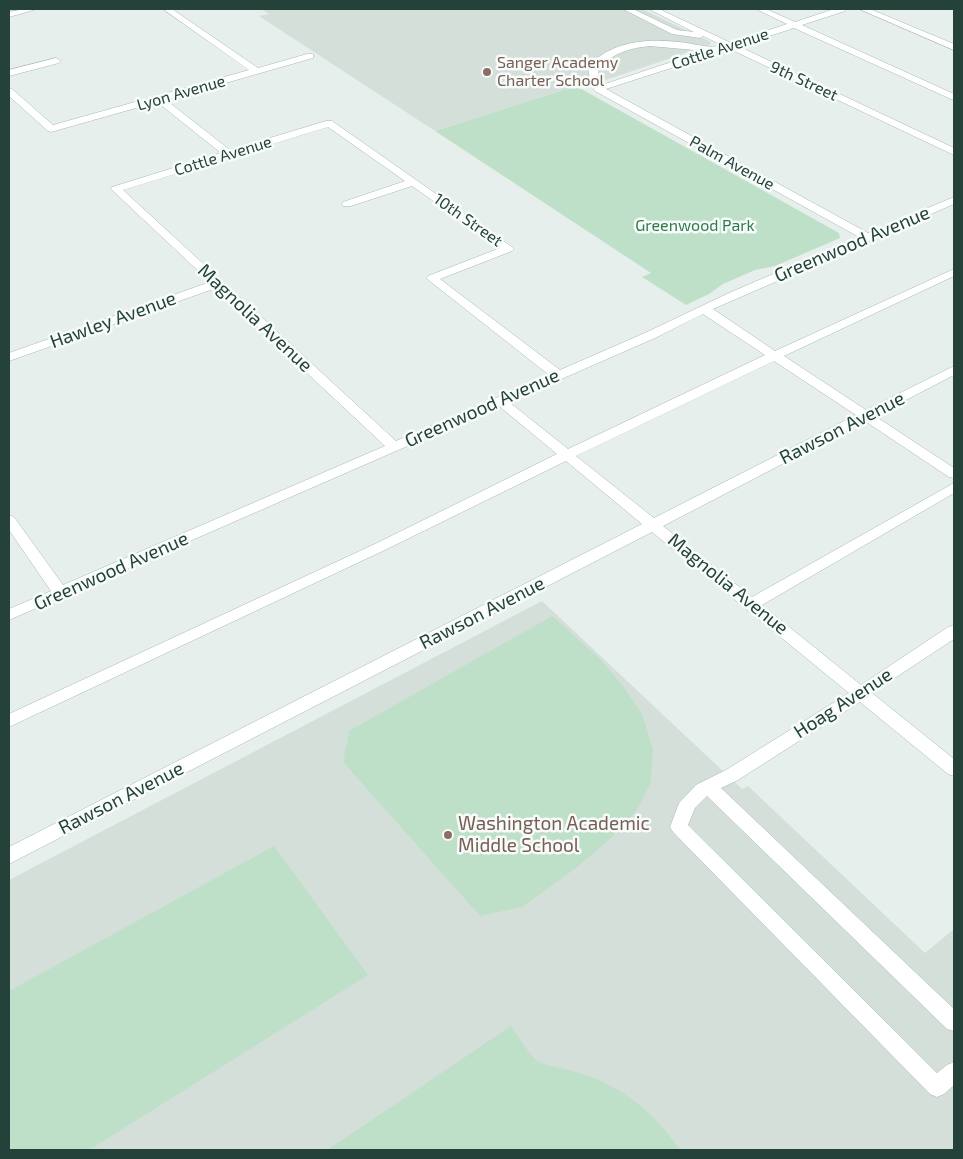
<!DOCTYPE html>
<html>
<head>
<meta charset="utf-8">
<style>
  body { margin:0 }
  #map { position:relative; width:963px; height:1159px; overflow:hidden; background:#e6efeb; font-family:"Exo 2",sans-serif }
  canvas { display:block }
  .frame { position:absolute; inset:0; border:10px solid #24423a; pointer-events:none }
</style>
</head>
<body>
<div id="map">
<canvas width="963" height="1159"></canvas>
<div class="frame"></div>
</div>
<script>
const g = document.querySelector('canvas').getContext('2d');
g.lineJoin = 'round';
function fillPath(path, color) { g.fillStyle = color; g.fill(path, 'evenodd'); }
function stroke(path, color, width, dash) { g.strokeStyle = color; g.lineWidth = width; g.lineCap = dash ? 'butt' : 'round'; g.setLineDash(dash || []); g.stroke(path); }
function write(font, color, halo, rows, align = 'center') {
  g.font = font + ' "Exo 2",sans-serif'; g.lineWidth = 5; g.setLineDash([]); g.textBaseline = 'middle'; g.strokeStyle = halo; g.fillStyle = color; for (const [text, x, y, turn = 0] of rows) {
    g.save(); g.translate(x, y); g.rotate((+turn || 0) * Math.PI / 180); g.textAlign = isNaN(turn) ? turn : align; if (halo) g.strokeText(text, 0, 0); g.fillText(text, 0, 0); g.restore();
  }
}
fillPath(new Path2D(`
  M262 9H642L711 42 710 45 581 88 576 86 435 131 259 16 269 14Z
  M542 601 742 789 748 786 925 953 954 929V1150H9V880Z`), '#d4dfda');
fillPath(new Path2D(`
  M576 86 839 233 840 238 775 266 755 270 723 284 709 294 686 305 642 277 651 273 435 131Z
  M552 616 600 659 623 686 642 714 653 750 651 782 637 810 612 837 576 868 522 907 480 916 343 762 349 731Z
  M274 846 368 975 89 1150H9V991Z
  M511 1026C517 1034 531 1058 539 1062 548 1066 571 1070 583 1074 623 1087 657 1115 680 1150H327Z`), '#bfe0c8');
const minor = new Path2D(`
  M24 9H37L9 17V12Z
  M163 9H172L258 68 307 54H313V58L166 100 230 150 326 121H332L512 247 514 249 512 251 440 279 560 370 647 332 729 293 859 237 595 91 593 89 597 86 590 80 588 67C612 39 653 38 687 43 699 45 711 49 722 45L703 36 700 38 672 34 623 9H633L677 30 694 32 649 9H659L731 43 787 24 756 9H766L795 22 834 9H846L845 11 802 25 954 94V100L951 99 794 28 738 46 954 148V155L730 49 606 89 868 233 954 197V204L713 309 775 351 954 269V276L784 356 866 410 954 366V375L875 416 954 468V478L949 477 865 421 663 526 752 597 954 483V493L762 605 861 685 948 627 954 625V639L872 693 954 759V776L948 774 860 702 738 780 721 788 954 1009V1031L947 1029 707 796 695 808 688 825 937 1073 947 1065 954 1062V1085L944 1094 937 1097 930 1094 673 832 670 827 679 803 696 785 726 770 849 693 652 532 9 864V847L642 524 566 461 387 549 9 727V714L377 543 557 454 499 406 9 620V609L51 591 9 530V515L14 517 63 585 385 446 216 288 9 361V353L210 282 111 189 112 187 221 153 157 102 51 132 48 131 9 96V88L12 89 53 125 249 70ZM650 46 705 51 605 84 599 79 598 68C614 53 629 48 650 46ZM328 127 405 181 343 202 342 204 343 206H351L412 186 500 248 428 276 426 278 549 375 396 441 123 190ZM703 314 765 355 568 449 509 402 655 338ZM774 361 856 415 654 518 576 456Z
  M859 9H870L954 44V50Z
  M56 58 61 61 59 63 9 76V70Z`);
stroke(minor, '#a8b8b2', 1);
fillPath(minor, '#fff');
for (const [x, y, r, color] of [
  [487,72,5,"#8d6e63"],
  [448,835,5,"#8d6e63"]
]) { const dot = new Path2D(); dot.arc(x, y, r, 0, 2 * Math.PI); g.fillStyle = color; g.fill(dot); stroke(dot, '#f7fbf9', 2); }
write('16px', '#24423a', '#f7fbf9', [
  ["Cottle Avenue",720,49,-18],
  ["9th Street",804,81,25],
  ["Lyon Avenue",181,93,-16],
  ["Cottle Avenue",223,156,-17],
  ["Palm Avenue",732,163,29],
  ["10th Street",468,220,35]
]);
write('16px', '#785e54', '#f7fbf9', [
  ["Sanger Academy",497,63],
  ["Charter School",497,81]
], 'left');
write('16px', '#2d7a4b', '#f7fbf9', [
  ["Greenwood Park",695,226]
]);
write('19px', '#24423a', '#f7fbf9', [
  ["Greenwood Avenue",852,244,-23],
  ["Magnolia Avenue",255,318,43],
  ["Hawley Avenue",113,320,-20],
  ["Greenwood Avenue",482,408,-24],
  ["Rawson Avenue",842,428,-27],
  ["Greenwood Avenue",111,571,-24],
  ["Magnolia Avenue",728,584,39],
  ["Rawson Avenue",482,613,-27],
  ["Hoag Avenue",843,703,-33],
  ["Rawson Avenue",121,798,-27]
]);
write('19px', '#785e54', '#f7fbf9', [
  ["Washington Academic",458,824],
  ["Middle School",458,846]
], 'left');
</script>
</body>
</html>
